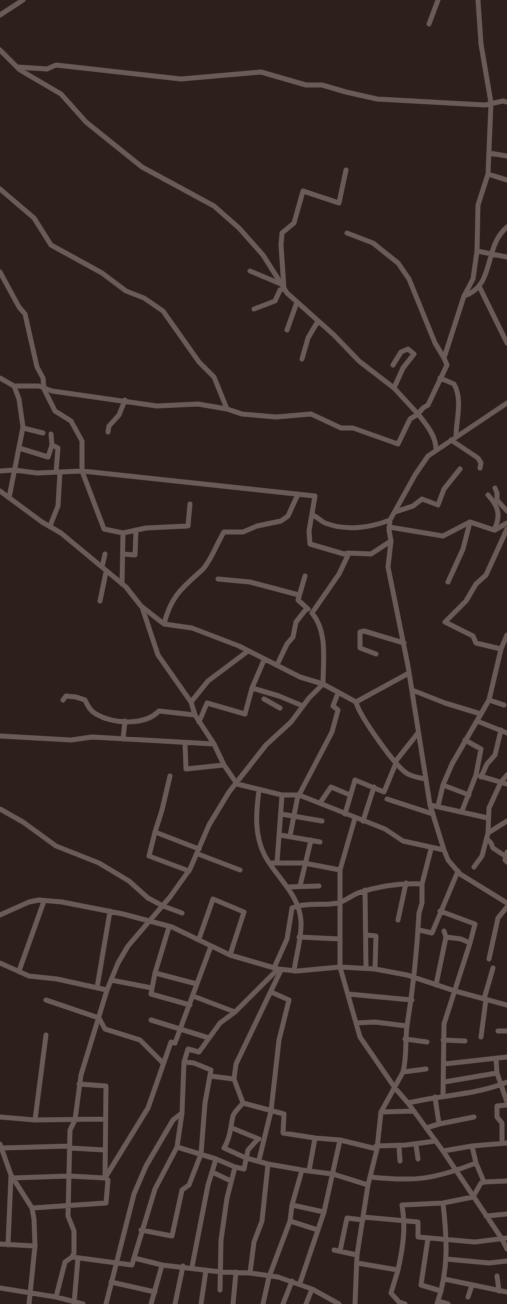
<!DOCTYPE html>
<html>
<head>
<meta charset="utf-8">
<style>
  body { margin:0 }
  canvas { display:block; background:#2d201c }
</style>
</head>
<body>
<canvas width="507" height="1304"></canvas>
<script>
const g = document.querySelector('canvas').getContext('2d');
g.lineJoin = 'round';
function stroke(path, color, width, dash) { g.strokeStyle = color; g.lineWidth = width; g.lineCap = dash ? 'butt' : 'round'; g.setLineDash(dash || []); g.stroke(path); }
const street = new Path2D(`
  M0 15 23 0
  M429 24 438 0
  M0 50 20 70 61 94 86 122 142 167 214 206 239 228 263 255 287 293 334 335 359 361 394 388 418 414 410 419 398 444 353 428H341L311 414 276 417 242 414 227 409 214 377 199 362 163 311 144 298 126 291 102 273 51 245 34 218 0 189
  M18 67 47 69 56 65 181 79 261 72 306 85H322L346 92 377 99 485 105 503 101 507 102
  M489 153 507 156
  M488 174 507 180
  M347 233 373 243 398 263 409 279 435 343 444 358
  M477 251 507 257
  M250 271 281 284
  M0 272 19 307 25 314 37 367 43 378 44 389 55 411 71 421 82 441V471L104 529 123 533
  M479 286 507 343
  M464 296C496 285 483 247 507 227
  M254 309 275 301 280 290 284 289 281 245 282 233 294 223 303 191 339 203 346 170
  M287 330 297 302
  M302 359 308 338 318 321
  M393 365 401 352 408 349 414 354 403 368 394 388
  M0 378 14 386H39L52 391 157 406 198 404 227 409
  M440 378 454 384C463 400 456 420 456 437
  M507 403 428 456 415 475 390 520 389 530 391 541 388 567 408 666 430 805 444 850 448 860 460 874 507 903
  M23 428 43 433
  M108 432 109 426 119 415 125 400
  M451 440 478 458 481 463 480 468
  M52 445 58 448 56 472
  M19 448 48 457 52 445 51 434
  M436 449C436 436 426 424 418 414L423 408 428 405 447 365 444 358 464 296 473 279 477 251 478 205 488 174 491 103 481 44 478 0
  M0 471 14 470 37 473 82 471 315 496 309 531 310 544 344 554 349 553
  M495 488 497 493V500L507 511
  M0 491 42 522 61 533 126 587 141 606 164 624 192 628 239 646 300 677 323 684 356 702C359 715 396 768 408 774 413 777 421 778 426 779
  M9 498 23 427 19 399 14 386
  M395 512 413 506 422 499 438 505 444 489 460 469
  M312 515C317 516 320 521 325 523 346 531 370 528 390 520
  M50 526 58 506 60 472
  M389 527 443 536 470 522 494 530C501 516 499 507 488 495
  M495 530 507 523
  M123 554 135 555 136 530
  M102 567 105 554
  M305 576 298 600 308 609
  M218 579 250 582 299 595
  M448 582 463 549 470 522
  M122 584 123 533 146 528 188 526 190 504
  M100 601 106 572
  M142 607 158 655 191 702 195 715 214 744 224 765 237 784 282 795H299L385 829 403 841 444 850
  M164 624C171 596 182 588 202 570 210 563 218 541 224 532H243L257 526 281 521 288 516 298 494
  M501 649 476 643 473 636 445 622 466 601 476 584 486 575 507 529
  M376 654 360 648V632L364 631 404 643
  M277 665 287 644 293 637 296 622 307 608
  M252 688 279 696 303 706
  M412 690 445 703 481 714
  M264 699 280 708
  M63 700 66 696 76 697 85 700C88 706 90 711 96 714 113 724 145 726 159 711L195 715
  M489 700 504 705
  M191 702 208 681 248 651
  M356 702 409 673
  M477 721 507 733
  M199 722 207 703 245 714 252 688 264 660
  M0 736 71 740 92 737 214 744
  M123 739 125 721
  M185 744 186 769 224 765
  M395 762 418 733
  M170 776 162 810 155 832 199 849
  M480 776 507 784
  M481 777 487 764 495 755 501 730
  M443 785 469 795
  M259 790C256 813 254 835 265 856 277 878 300 895 301 922 302 937 296 955 294 971
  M299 795 332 732 338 710 333 706 338 693
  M387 799 433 814
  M320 803 331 787 350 795
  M430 805 488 818
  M438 806 443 785 452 764 489 700 501 649 507 635
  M0 809 23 822 56 846 99 863 129 881 148 898 163 906 182 913
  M462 811 476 775 481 749 465 740
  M281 814 322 821
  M345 814 355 780 384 792 396 763
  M355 818 340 870V967L360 1037 395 1088 408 1103 443 1151 502 1239 507 1249
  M363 821 374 787
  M155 832 149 856 189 871
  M488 833 507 821
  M280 835 320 842
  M290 836 298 795
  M487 839 491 843 493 848 505 856
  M507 852 505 860 507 862
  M198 854 240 870
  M270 863H304L340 870
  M277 863 282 795
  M474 867 482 856 488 833 489 808 501 782 507 775
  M300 886 311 840
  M287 887 319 886
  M365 890 366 968
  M440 911 475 924 470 943 444 1024 443 1096
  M0 915 29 902 39 900 62 902 123 914 172 927 230 955 278 969 297 971 340 967 375 969 407 975 455 991 507 1005
  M398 920 406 883
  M169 927 155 973 151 994 190 1005
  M419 930 432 933 458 871
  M367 935 376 936 375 969
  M299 937 340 939
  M446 937 461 939 470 943
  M199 939 213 899 244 912 230 955
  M489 959 498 918 507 907
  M0 963 29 976 57 979 107 990
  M274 968 287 939 292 908C304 902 324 906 338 903 345 901 351 896 358 893 379 886 399 883 422 884
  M19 971 44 901
  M155 973 197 984
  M111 980 152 988
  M436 985 446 937 444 931
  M97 988 110 911
  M348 994 412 1000
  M193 996 235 1012
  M484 999 493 968
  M46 1000 99 1018 105 1029 140 1040 163 1063
  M151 1020 209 1038
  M356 1023 375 1022 407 1026
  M498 1031H507
  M481 1037 486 999
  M405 1039 427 1042
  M443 1040 465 1041
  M444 1064 507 1057
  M403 1072 426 1069
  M497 1073 507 1102
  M210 1076 234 1079
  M444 1082 497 1073 496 1059
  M243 1103 284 1114 283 1133 315 1138
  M408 1103C441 1095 476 1095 507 1082
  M381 1112 414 1111
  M0 1117 35 1120 105 1119
  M35 1120 46 1035
  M439 1124 474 1117
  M232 1128 259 1139
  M426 1128 439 1124 435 1097
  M502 1143V1123L497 1117V1106L507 1105
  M0 1144 11 1175 32 1208 34 1219 35 1246 29 1304
  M416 1145 418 1159
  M376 1146 406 1145 436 1141
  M399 1146 400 1161
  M2 1148 70 1146
  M70 1148 105 1150
  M443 1151 472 1146 507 1143
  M216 1159 235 1167
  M259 1160 271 1111 279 1040 289 1000 271 992
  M268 1164 302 1170
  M309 1171 333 1174 368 1185
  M212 1172 231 1181
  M371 1177C415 1182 435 1179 476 1163
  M12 1178 69 1176 105 1178 148 1108 171 1042 175 1043 211 946
  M484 1182 507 1181
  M292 1205 324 1212
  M32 1208 106 1203 108 1180 105 1178 106 1086 79 1084
  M486 1216 507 1214
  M363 1217 418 1222V1237L475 1242 507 1238
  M290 1221 318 1230
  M141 1230 172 1236 182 1190 189 1185 201 1154 205 1103 211 1070 194 1063 184 1062
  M428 1238 421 1285 441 1291
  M0 1244 35 1246
  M8 1245 11 1175
  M334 1250 357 1255
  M340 1251 347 1218 363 1220
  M72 1257 132 1265 134 1258 162 1265 221 1272 250 1273 278 1277 312 1289 339 1304
  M134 1258 155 1189 177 1147
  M446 1259 489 1263 507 1261
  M357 1263 398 1270C403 1247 406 1228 402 1205L443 1203 473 1197 481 1183 484 1182 476 1163 472 1146
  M192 1267 208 1185 216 1159 177 1147 182 1113 184 1062 188 1049 199 1052 220 1023 235 1012 278 969
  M398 1270 391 1293 399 1302 405 1304
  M250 1273 254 1242 262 1221 268 1164 246 1158 224 1148C231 1137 230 1128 233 1116 234 1112 240 1107 243 1103L234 1079 236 1064 281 970
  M497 1276 499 1291
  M444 1279 507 1292
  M111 1282 155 1292
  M300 1283 324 1212 340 1140
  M0 1288 56 1297 83 1304
  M220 1290 221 1240 227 1198 235 1167 244 1169 248 1150 258 1139
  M56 1297 65 1262 72 1257 74 1253V1231L68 1216 70 1130 75 1120 81 1075 107 990 118 963 128 946 170 897 190 869 209 825 229 792 266 745 291 722 309 698 323 684C323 661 328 632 312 613L339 574 349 553 371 554 391 541
  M468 1297 472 1285
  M438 1301 448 1304
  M74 1304 78 1258
  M106 1304 134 1194 146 1166 173 1120 182 1113
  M151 1304 162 1265
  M175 1304 183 1266
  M201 1304 206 1270
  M233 1304 236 1272
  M263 1304 269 1277 290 1221 292 1205 302 1170 309 1171 315 1138 340 1140 377 1149 381 1112 403 1072C407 1057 405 1042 407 1026 413 989 417 951 419 913L422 903V884L431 849
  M283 1304 292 1281
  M306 1304 312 1289
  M355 1304 357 1255 368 1185 377 1149
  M437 1304C449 1270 447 1238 443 1203`);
stroke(street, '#463c39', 5.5);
stroke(street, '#6b5b57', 4.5);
</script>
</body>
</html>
